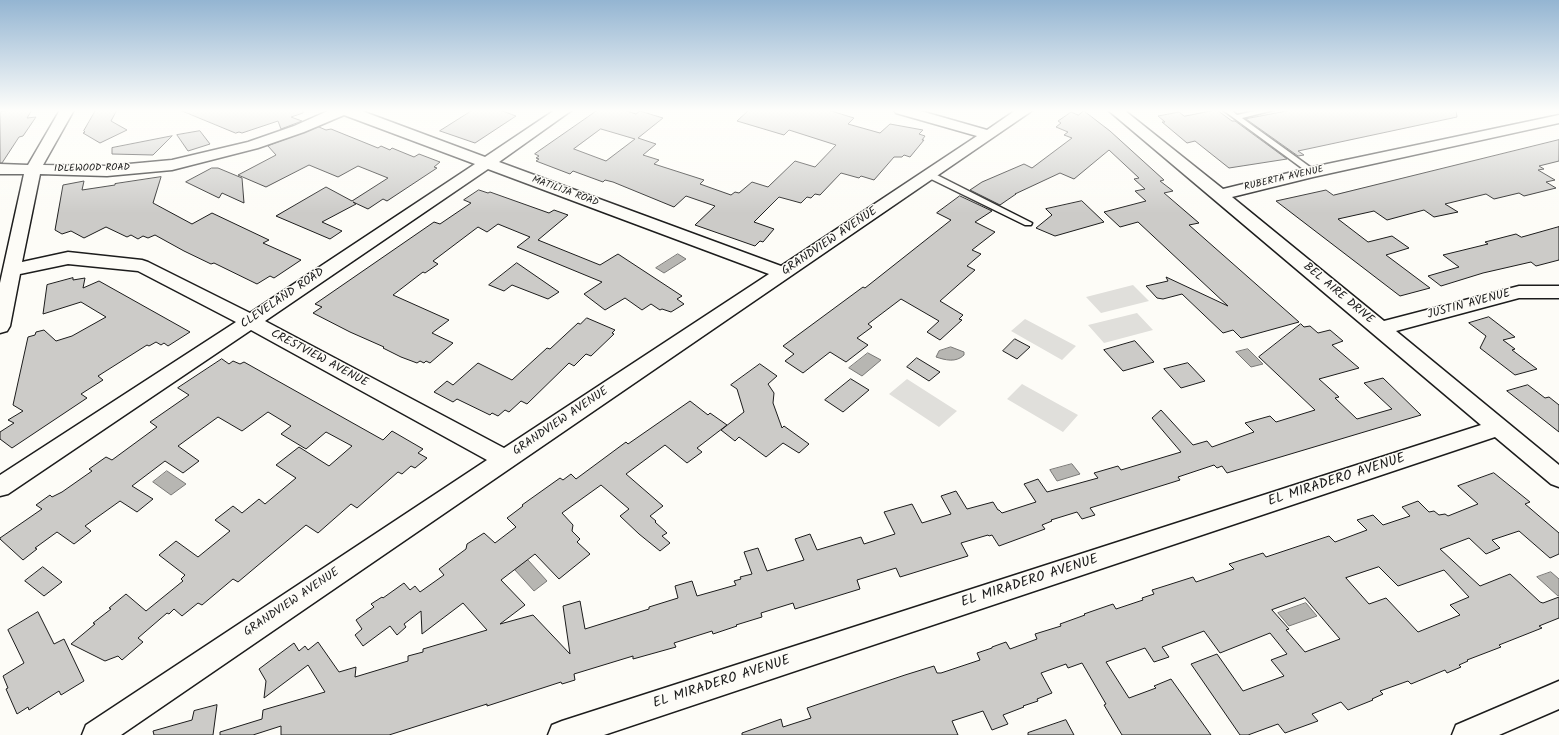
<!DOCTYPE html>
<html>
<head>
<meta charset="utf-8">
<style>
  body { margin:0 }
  canvas { display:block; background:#fdfcf7 }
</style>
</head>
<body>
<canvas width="1559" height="735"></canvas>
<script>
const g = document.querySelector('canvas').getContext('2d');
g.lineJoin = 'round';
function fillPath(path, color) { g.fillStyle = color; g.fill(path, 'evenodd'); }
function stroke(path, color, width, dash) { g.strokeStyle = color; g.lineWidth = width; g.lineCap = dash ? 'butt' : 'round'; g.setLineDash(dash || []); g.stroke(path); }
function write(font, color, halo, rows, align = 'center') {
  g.font = font + ' Kalam,sans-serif'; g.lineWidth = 3; g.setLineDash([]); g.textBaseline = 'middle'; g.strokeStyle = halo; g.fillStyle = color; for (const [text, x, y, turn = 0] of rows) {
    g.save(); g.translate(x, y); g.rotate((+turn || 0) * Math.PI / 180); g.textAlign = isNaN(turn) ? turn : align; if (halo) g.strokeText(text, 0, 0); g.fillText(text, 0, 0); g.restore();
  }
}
fillPath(new Path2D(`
  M1133 285 1149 301 1101 313 1086 297Z
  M1137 313 1153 330 1104 343 1088 325Z
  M1025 319 1076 346 1062 360 1011 331Z
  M907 379 957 411 939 427 889 394Z
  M1022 384 1078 415 1063 432 1007 399Z`), '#e0dfdb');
const water = new Path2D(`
  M678 254 686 259 664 273 656 268Z
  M951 347 964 352V355C956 363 945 360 936 357L939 351Z
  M1248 349 1263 364 1251 367 1236 352Z
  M868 353 881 360 862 376 849 368Z
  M1072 464 1080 474 1057 481 1050 470Z
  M167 471 186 484 171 495 153 482Z
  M528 560 547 581 534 591 515 570Z
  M1551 572 1559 579V595L1558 596 1537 577Z
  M1306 603 1317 616 1289 626 1278 613Z`);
fillPath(water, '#b7b6b2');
stroke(water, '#797876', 1);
const building = new Path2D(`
  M11 110H32L27 118 36 117 23 136 19 137 2 163H0V112Z
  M96 110H117L111 121 127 130 100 143 83 133 85 132 84 131Z
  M180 110H303V113L291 117 302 121 281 129 278 121 242 133 239 132 236 133Z
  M473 110H500L516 116 475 143 440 131Z
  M598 110H624L636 114 640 111 663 118 638 138 656 144 643 155 659 160 654 164 704 180 700 184 731 195 735 192 739 193 752 182 768 187 795 161 815 167 836 145 789 130 784 135 737 121 749 110H828L854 118 848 124 880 133 890 124 923 130 919 134 925 136 922 140H924L910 157 904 155 902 157H894L874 180 861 176 859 178 841 173 820 195 815 194 811 198 807 197 801 203 779 197 754 222 774 229 763 242 760 241 755 246 695 225 715 206 686 196 674 207 613 182 605 180 603 182 573 171 570 174 536 161 539 159 536 158 539 156 535 154ZM601 129 635 139 606 161 574 149Z
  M1217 110 1232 121H1235L1287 159 1229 168 1195 141 1187 143 1162 122H1165L1158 116 1179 112 1184 116Z
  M1292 110H1456L1457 117 1298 151 1304 155 1298 156 1246 119Z
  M1084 111 1110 131 1164 180 1160 181 1173 191 1164 193 1199 223 1189 225 1299 322 1241 338 1233 330 1223 333 1182 294 1163 299 1157 298 1146 286 1168 281 1166 277 1228 306 1138 222 1120 227 1104 212 1146 201 1135 191 1145 189 1134 179 1139 178 1109 150 1074 179 1060 173 1015 194H1016L1000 205 970 190 982 182 1024 164 1032 168 1072 138 1064 135 1068 132 1056 127 1061 123 1058 121 1071 112 1078 115Z
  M319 127 326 130 331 129 378 148 381 146 390 150 392 148 414 157 419 154 440 162 434 167 437 168 387 201 383 199 368 209 353 202 356 204 322 222 342 231 330 239 276 216 326 187 352 201 388 178 358 166 338 177 309 165 266 187 238 175 276 155 268 146Z
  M200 131 210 144 188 151 177 135Z
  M172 136 153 155 112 154V148Z
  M1559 140V161L1539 166 1544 169 1538 170 1555 180 1546 182 1556 188 1524 196 1519 193 1494 199 1486 194 1445 204 1458 212 1434 217 1424 210 1387 220 1374 211 1338 219 1368 242 1392 236 1409 248 1386 255 1430 288 1400 296 1276 201 1326 190 1333 195Z
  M212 168H218L242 178 244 203 222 193 219 198 186 182Z
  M161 177 153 203 192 224 212 213 269 240 263 243 301 260 274 278 270 276 257 284 214 263 211 264 184 251 155 235 148 238 143 236 138 239 131 235 127 237 106 227 84 238 71 231 62 234 55 230 63 185 84 181 82 190 115 185V184Z
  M479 190 488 193 490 192 549 213 554 210 568 215 538 240 600 265 618 254 682 296 677 299 684 304 671 312 662 309 660 310 651 304 642 310 625 298 605 310 584 294 602 282 517 247 530 237 498 224 487 232 478 227 433 261 438 264 425 273 423 272 393 295 449 320 432 333 453 343 430 363 426 361 424 363 420 361 417 363 401 357 383 348 384 347 350 332 313 313 322 307 315 304 434 222 440 224 471 203 464 200Z
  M960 196 992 211 975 222 995 232 972 250 981 254 967 266 975 270 940 301 963 315 959 319 962 320 940 340 927 332 939 321 901 299 868 324 872 327 857 338 868 345 846 362 830 352 803 373 785 361 794 354 783 346 863 287 865 288 951 220 937 213Z
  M1082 201 1104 222 1055 236 1036 228 1052 215 1046 209Z
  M1559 227V260L1536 266 1531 262 1483 273 1441 286 1428 276 1459 267 1443 255 1488 244 1485 242 1516 234 1521 237Z
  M517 263 559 292 548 299 512 285 504 291 489 285Z
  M73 278V280L85 278 83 288 99 281 190 332 168 346 164 343 161 345 156 342 149 346 147 345 98 376 103 380 81 394 87 398 12 448 0 439V432L14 423 8 420 23 411 13 405 28 337 35 335 36 332 44 330 56 341 72 336 106 317 81 302 43 314 47 285Z
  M1489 317 1515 337 1503 340 1515 349 1512 350 1537 369 1515 375 1480 348 1486 336 1469 323Z
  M587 318 615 330 612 333 614 334 591 356 586 354 574 366 569 363 527 404 521 401 509 412 505 410 498 416 492 413 490 415 457 399 453 402 434 392 447 381 453 385 478 363 512 380 547 348 550 349 578 323 580 324Z
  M1301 324 1304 327 1310 326 1318 333 1330 330 1343 341 1332 345 1359 368 1319 379 1339 397 1335 398 1357 419 1392 409 1364 383 1383 378 1421 415 1227 473 1222 466 1217 468 1214 465 1178 477 1180 480 1090 508 1095 515 1082 519 1077 512 1051 520 1052 521 1042 525 1045 529 999 546 992 535 989 536 988 535 961 543 968 556 900 577 896 568 857 580 860 589 795 609 793 603 761 613 762 617 736 625 737 626 713 634 712 631 674 643 676 647 633 659V656L574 674 575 680 562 684 561 682 487 706V704L389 735H281V726L253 735H220V732L262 719 263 710 325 692 308 665 264 698 266 681 259 669 294 643 299 651 305 646 308 650 318 642 339 672 356 667 355 677 408 661V656L423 652V649L487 630 463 603 422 634 421 611 404 624 406 627 397 635 390 626 363 646 355 635 362 629 356 620 374 607 371 604 382 597 383 598 404 583 410 590 415 586 420 592 444 575 439 569 466 549 467 544 484 533 495 543 516 527 507 518 523 506 522 505 560 478 563 480 571 474 576 479 626 442 628 444 690 401 708 415 710 413 727 425 697 448 702 452 687 463 665 445 626 474 663 506 650 516 656 521 655 522 667 533 662 536 670 543 660 551 639 534 620 516 629 509 601 485 562 513 573 525 572 531 580 539 577 542 590 554 559 579 535 554 501 580 525 605 500 624 533 615 570 654 563 606 580 601 585 629 649 609V607L678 598 675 586 692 581 697 596 736 585 734 581 741 579 740 577 752 574 744 552 758 548 767 571 804 560 795 539 810 534 817 550 861 537 864 544 895 534 884 512 912 504 922 523 951 514 941 496 956 491 967 509 993 502 998 510H999L1002 513 1036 502 1024 484 1038 479 1047 492 1098 478 1094 473 1118 466 1121 470 1181 452 1152 418 1161 410 1193 445 1207 441 1212 447 1254 432 1245 423 1270 416 1276 422 1315 410 1259 357Z
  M1015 339 1030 347 1017 359 1003 351Z
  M1135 341 1154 362 1123 371 1104 350Z
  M917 358 940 372 929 381 907 367Z
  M222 359 229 364 233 361 240 364 244 362 383 440 392 431 423 449 418 453 427 458 415 468 411 466 402 474 398 472 357 508 351 504 318 533 306 525 238 582 233 579 202 605 198 603 182 616 174 609 169 614 167 613 138 638 143 642 122 660 118 656 105 661 71 644 95 624 93 623 111 609 109 608 126 594 146 611 183 581 181 579 185 575 159 555 176 541 198 557 230 531 215 520 233 506 242 513 259 499 265 504 296 478 276 465 299 447 329 466 352 446 326 432 306 449 281 434 291 426 268 412 242 431 218 417 178 446 199 461 183 473 165 461 132 486 153 499 137 512 120 501 85 526 91 531 74 544 57 532 35 548 37 549 23 560 0 539V538L42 509 36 505 50 495 52 497 62 492 92 471 89 469 106 457 112 460 157 427 150 422 189 395 178 388Z
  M1188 363 1205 381 1181 388 1164 369Z
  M760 364 777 376 768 384 774 393 773 403 782 428 784 426 809 444 799 453 783 443 766 457 739 437 735 441 721 430 744 412 737 389 731 385Z
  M851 379 869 390 843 412 825 400Z
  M1528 385 1545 398 1549 397 1559 405V432L1507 391Z
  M1494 473 1530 502 1525 504 1559 533V554L1550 558 1519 531 1492 540 1500 548 1486 554 1469 538 1440 549 1480 586 1510 574 1540 602 1543 603 1559 597V618L1539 626 1542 628 1499 645 1501 647 1467 660 1468 661 1459 665 1461 667 1447 673 1445 670 1411 684 1408 681 1380 691 1383 694 1372 699 1373 700 1348 710 1341 702 1312 714 1318 721 1285 733 1278 724 1248 735H1240L1191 664 1217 654 1243 691 1284 676 1271 660 1287 654 1270 633 1220 653 1204 631 1162 647 1169 657 1154 662 1145 648 1106 662 1129 698 1156 688 1154 686 1171 679 1211 735H1122L1104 705 1106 704 1082 663 1068 668 1066 664 1041 673 1052 693 1037 699 1038 701 1023 706 1024 707 1003 715 1008 724 992 730 983 711 952 721 958 735H742V733L781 719 783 727 811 718 807 708 905 675 934 666 937 673H941L980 660 977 653 992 648V647L1006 642 1010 649 1037 639 1035 634 1061 626 1060 624 1085 615 1084 614 1113 604 1116 609 1143 600 1142 598 1154 594 1152 590 1168 585 1193 577 1196 582 1234 569 1229 564 1263 553 1266 557 1329 536 1335 542 1367 530 1357 520 1373 515 1383 525 1410 516 1402 507 1418 501 1429 512 1434 511 1439 515 1445 514 1448 516 1478 504 1458 486ZM1379 567 1398 586 1444 570 1469 597 1450 605 1460 615 1418 632 1386 598 1369 604 1346 578ZM1305 598 1340 639 1305 652 1286 630 1289 629 1272 610Z
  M43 567 62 582 44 596 25 581Z
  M38 612 54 644 64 639 84 681 61 695 59 691 29 710 28 707 17 714 6 689 8 688 3 676 24 663 8 630Z
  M217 705 213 735H154L153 731 192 720 194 711Z
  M1066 720 1074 735H1028V733Z`);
fillPath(building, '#cccbc8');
stroke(building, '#1c1c1c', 1);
const lane = new Path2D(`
  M1223 110H1231L1237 115 1259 110H1274L1242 118 1317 172 1313 174H1310Z
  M927 173H933L1032 223 1031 225H1025L927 177Z`);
const street = new Path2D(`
  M60 110H74L43 165 107 166 172 160 248 142 294 126 330 110H359L485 157 555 110H572L499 162 781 266 977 136 896 113 894 110H917L987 130 1016 110H1033L121 735H82L86 725 487 460 251 330 8 494 0 496V475L236 322 138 271 68 264 20 274 10 326 7 331 0 333V283L24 174H0V164L28 165ZM344 115 475 164 250 313 148 262 142 260 68 252 22 262 40 174 107 176 172 170 258 148 304 132ZM488 169 769 274 504 448 265 321Z
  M1108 110H1124L1223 189 1313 167 1559 115V123L1313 177 1232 197 1384 321 1519 286H1559V298H1519L1396 331 1559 465V487L1551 484 1495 437 604 735H548L552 725 562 721 1481 425Z
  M1559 681V709L1499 735H1452L1456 725Z`);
stroke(lane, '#1c1c1c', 3);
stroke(street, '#1c1c1c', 3);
fillPath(lane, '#fdfcf7');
fillPath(street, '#fdfcf7');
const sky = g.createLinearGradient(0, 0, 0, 213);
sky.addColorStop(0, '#94b5d2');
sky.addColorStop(0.52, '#fefefb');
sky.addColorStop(1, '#fefefb00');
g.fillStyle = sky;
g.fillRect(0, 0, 1559, 213);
write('10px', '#1c1c1c', '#fdfcf7', [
  ["IDLEWOOD ROAD",92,169,-1],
  ["RUBERTA AVENUE",1284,179,-13],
  ["MATILIJA ROAD",565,192,20]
]);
write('12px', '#1c1c1c', '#fdfcf7', [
  ["GRANDVIEW AVENUE",830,242,-34],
  ["BEL AIRE DRIVE",1338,294,40],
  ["CLEVELAND ROAD",283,299,-34],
  ["JUSTIN AVENUE",1469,305,-15],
  ["CRESTVIEW AVENUE",319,359,28],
  ["GRANDVIEW AVENUE",561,422,-34],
  ["GRANDVIEW AVENUE",292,603,-34]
]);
write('14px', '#1c1c1c', '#fdfcf7', [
  ["EL MIRADERO AVENUE",1337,481,-18],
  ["EL MIRADERO AVENUE",1030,582,-18],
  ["EL MIRADERO AVENUE",722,683,-18]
]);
</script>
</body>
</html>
